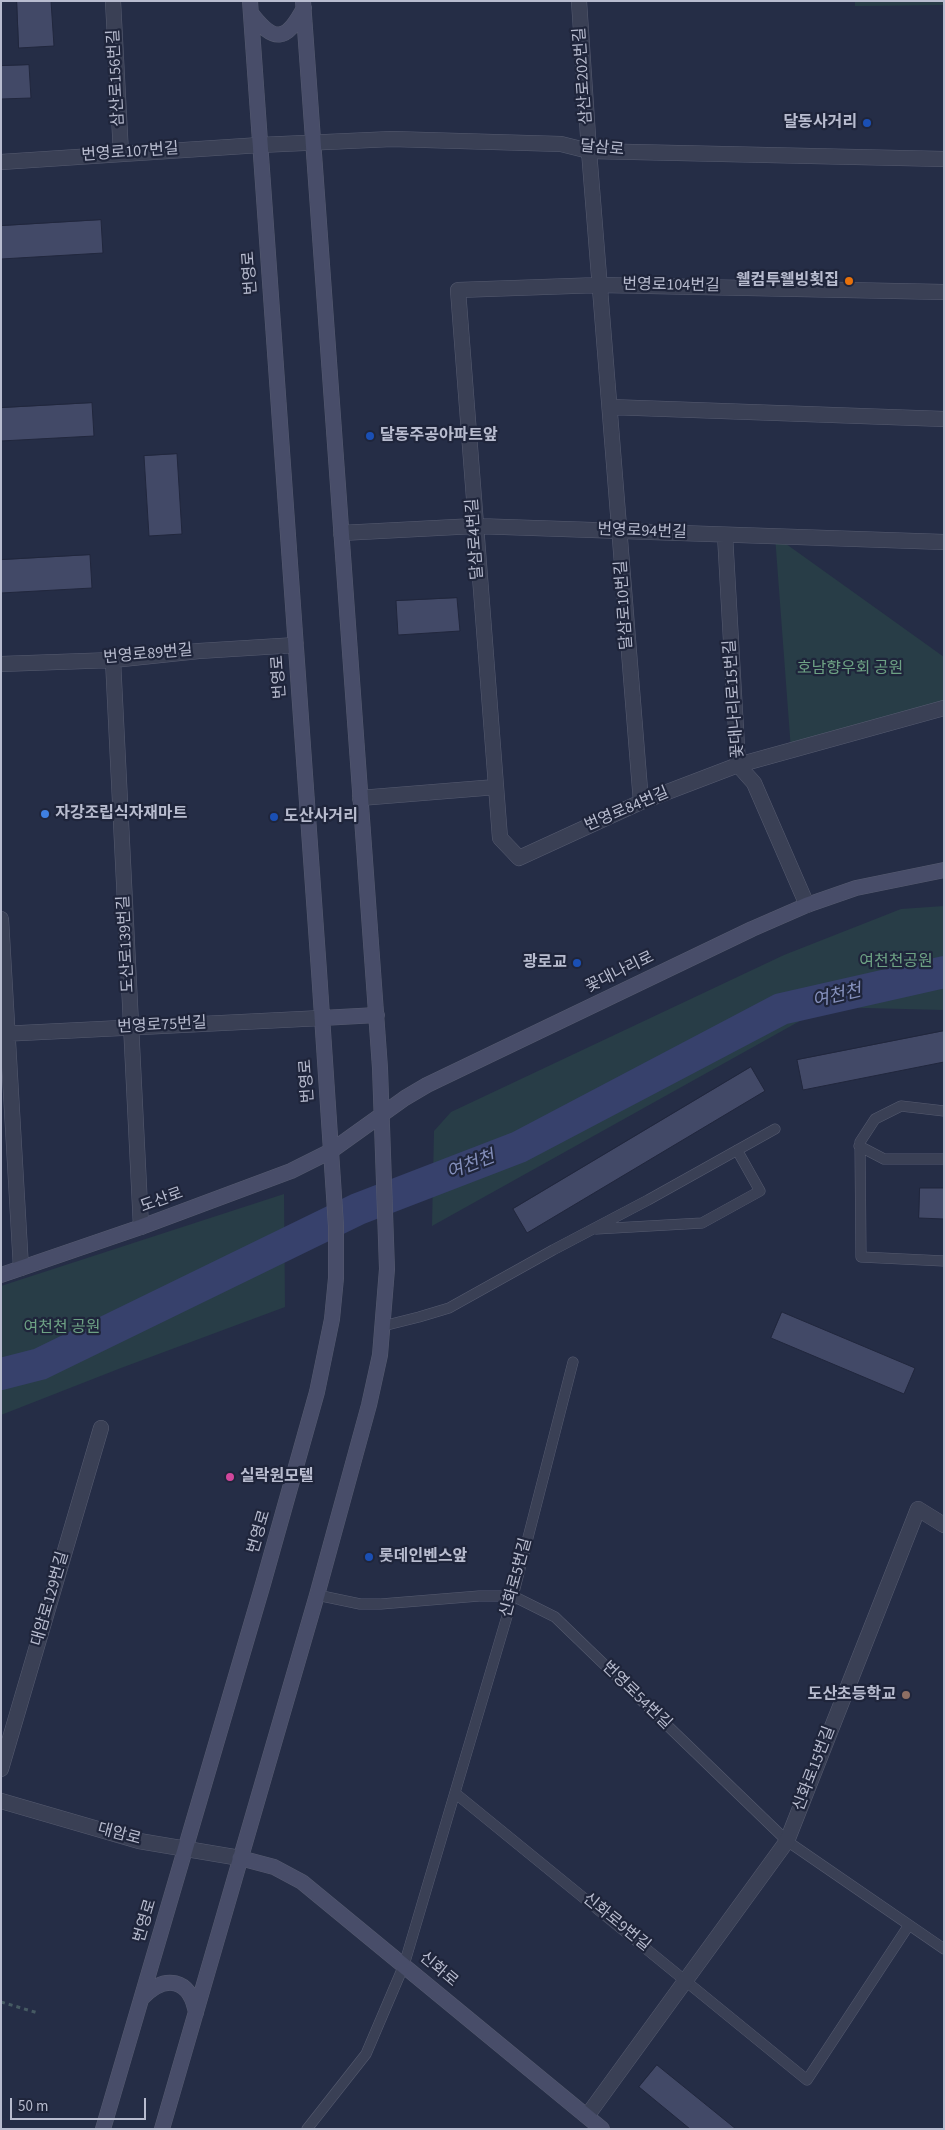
<!DOCTYPE html>
<html>
<head>
<meta charset="utf-8">
<style>
  body { margin:0 }
  #map { position:relative; width:945px; height:2130px; overflow:hidden; background:#252d46; font-family:"Source Sans 3",sans-serif }
  canvas { display:block }
  .frame { position:absolute; inset:0; border:2px solid #b8bccf; pointer-events:none }
  .scale { position:absolute; left:10px; top:2098px; width:136px; height:22px; box-sizing:border-box; border:2px solid #b8bccf; border-top:0; padding-left:6px; font-size:15px; line-height:18px; white-space:nowrap; color:#b8bccf; -webkit-text-stroke:4px #1f253b; paint-order:stroke }
</style>
</head>
<body>
<div id="map">
<canvas width="945" height="2130"></canvas>
<div class="frame"></div>
<div class="scale">50 m</div>
</div>
<script>
const g = document.querySelector('canvas').getContext('2d');
g.lineJoin = 'round';
function fillPath(path, color) { g.fillStyle = color; g.fill(path, 'evenodd'); }
function stroke(path, color, width, dash) { g.strokeStyle = color; g.lineWidth = width; g.lineCap = dash ? 'butt' : 'round'; g.setLineDash(dash || []); g.stroke(path); }
function write(font, color, halo, rows, align = 'center') {
  g.font = font + ' "Source Sans 3","Noto Sans KR",sans-serif'; g.lineWidth = 4.5; g.setLineDash([]); g.textBaseline = 'middle'; g.strokeStyle = halo; g.fillStyle = color; for (const [text, x, y, turn = 0] of rows) {
    g.save(); g.translate(x, y); g.rotate((+turn || 0) * Math.PI / 180); g.textAlign = isNaN(turn) ? turn : align; if (halo) g.strokeText(text, 0, 0); g.fillText(text, 0, 0); g.restore();
  }
}
fillPath(new Path2D(`
  M855 1H944V5L855 6Z
  M775 536 944 657V712L791 750Z
  M944 906V1010L825 1007 432 1226 434 1131 451 1112 784 955 901 909Z
  M284 1194 285 1307 121 1368 1 1415V1286Z`), '#283d47');
stroke(new Path2D(`
  M1 1374 40 1364 358 1209 519 1147 781 1009 944 972`), '#37416c', 32);
const building = new Path2D(`
  M17 1H51L54 46 19 48Z
  M29 65 31 98 1 99V66Z
  M101 220 103 253 1 259V226Z
  M92 403 94 436 1 441V408Z
  M177 454 182 534 149 536 144 456Z
  M90 555 92 588 1 593V560Z
  M457 598 460 631 398 635 396 601Z
  M944 1031V1062L803 1090 797 1060Z
  M751 1067 765 1091 527 1233 513 1209Z
  M920 1188H944V1219L919 1218Z
  M782 1312 915 1368 904 1394 771 1338Z
  M657 2065 736 2129H690L639 2087Z`);
fillPath(building, '#424967');
stroke(building, '#21273d', 1);
const service = new Path2D(`
  M944 1111 901 1106 875 1119 860 1142 861 1257 944 1261
  M859 1146 884 1159H944
  M596 1229 702 1223 760 1191 737 1150
  M383 1326 419 1317 449 1308 553 1250 648 1200 775 1129
  M317 1595 360 1604H381L479 1596H513L555 1617 787 1841 944 1949
  M455 1793 807 2080 909 1925
  M307 2129 366 2054 404 1965 513 1596 573 1362`);
const minor = new Path2D(`
  M113 1 121 154
  M579 1 589 151 641 802
  M1 162 260 145
  M944 292 600 285 458 290 500 838 519 858 641 802 738 765 944 708
  M610 407 944 419
  M341 533 475 526 944 542
  M725 535 738 765 754 783 807 905
  M113 660 141 1227
  M1 664 113 660 199 651 296 645
  M360 798 496 787
  M1 919 21 1268
  M1 1034 322 1018
  M1 1769 101 1428
  M587 2116 787 1841 918 1509 944 1525`);
const tertiary = new Path2D(`
  M260 145 392 139 561 144 589 151 944 159
  M1 1801 139 1841 240 1858`);
const secondary = new Path2D(`
  M251 13C274 43 286 42 304 8
  M322 1018 377 1015
  M1 1275 141 1227 291 1171 331 1151 405 1098 427 1085 752 929 807 905 856 888 944 870
  M240 1858 274 1867 302 1882 602 2129
  M142 1998C165 1974 190 1978 196 2013
  M103 2129 263 1584 317 1392 332 1319 336 1278V1226L319 971 250 1
  M162 2129 317 1595 369 1405 380 1355 387 1269 380 1068 303 1`);
stroke(service, '#565b70', 11);
stroke(minor, '#565b70', 16);
stroke(tertiary, '#565b70', 16);
stroke(secondary, '#565b70', 16);
stroke(new Path2D(`
  M1 2002 38 2013`), '#465a63', 3, [4, 4]);
stroke(service, '#3a4055', 10);
stroke(minor, '#3a4055', 15);
stroke(tertiary, '#3a4055', 15);
stroke(secondary, '#484d69', 15);
for (const [x, y, r, color] of [
  [867,123,5,"#1a4fb4"],
  [849,281,5,"#e8710a"],
  [370,436,5,"#1a4fb4"],
  [45,814,5,"#3f7fe0"],
  [274,817,5,"#1a4fb4"],
  [577,963,5,"#1a4fb4"],
  [230,1477,5,"#d1479c"],
  [369,1557,5,"#1a4fb4"],
  [906,1695,5,"#8d6e63"]
]) { const dot = new Path2D(); dot.arc(x, y, r, 0, 2 * Math.PI); g.fillStyle = color; g.fill(dot); stroke(dot, '#1f253b', 2); }
write('16px', '#b8bccf', '#1f253b', [
  ["삼산로202번길",584,76,-94],
  ["삼산로156번길",117,78,-93],
  ["달삼로",602,149,5],
  ["번영로107번길",130,153,-4],
  ["번영로",251,273,-94],
  ["번영로104번길",671,286,1],
  ["번영로94번길",642,532,2],
  ["달삼로4번길",476,539,-94],
  ["달삼로10번길",625,605,-94],
  ["번영로89번길",148,655,-5],
  ["번영로",280,677,-94],
  ["꽃대나리로15번길",735,699,-94],
  ["번영로84번길",627,810,-23],
  ["도산로139번길",127,944,-93],
  ["꽃대나리로",620,973,-26],
  ["번영로75번길",162,1026,-3],
  ["번영로",308,1081,-94],
  ["도산로",162,1201,-20],
  ["번영로",260,1532,-74],
  ["신화로5번길",517,1578,-75],
  ["대암로129번길",51,1599,-74],
  ["번영로54번길",636,1696,44],
  ["신화로15번길",815,1769,-69],
  ["대암로",119,1835,15],
  ["번영로",146,1921,-74],
  ["신화로9번길",616,1923,39],
  ["신화로",438,1970,40]
]);
write('bold 16px', '#b8bccf', '#1f253b', [
  ["달동사거리",857,123,"right"],
  ["웰컴투웰빙횟집",839,281,"right"],
  ["달동주공아파트앞",380,436],
  ["자강조립식자재마트",55,814],
  ["도산사거리",284,817],
  ["광로교",567,963,"right"],
  ["실락원모텔",240,1477],
  ["롯데인벤스앞",379,1557],
  ["도산초등학교",896,1695,"right"]
], 'left');
write('16px', '#6da184', '#1f253b', [
  ["호남향우회 공원",850,669],
  ["여천천공원",896,962],
  ["여천천 공원",62,1328]
]);
write('italic 18px', '#8590bc', '#1f253b', [
  ["여천천",837,997,-13],
  ["여천천",471,1166,-21]
]);
</script>
</body>
</html>
